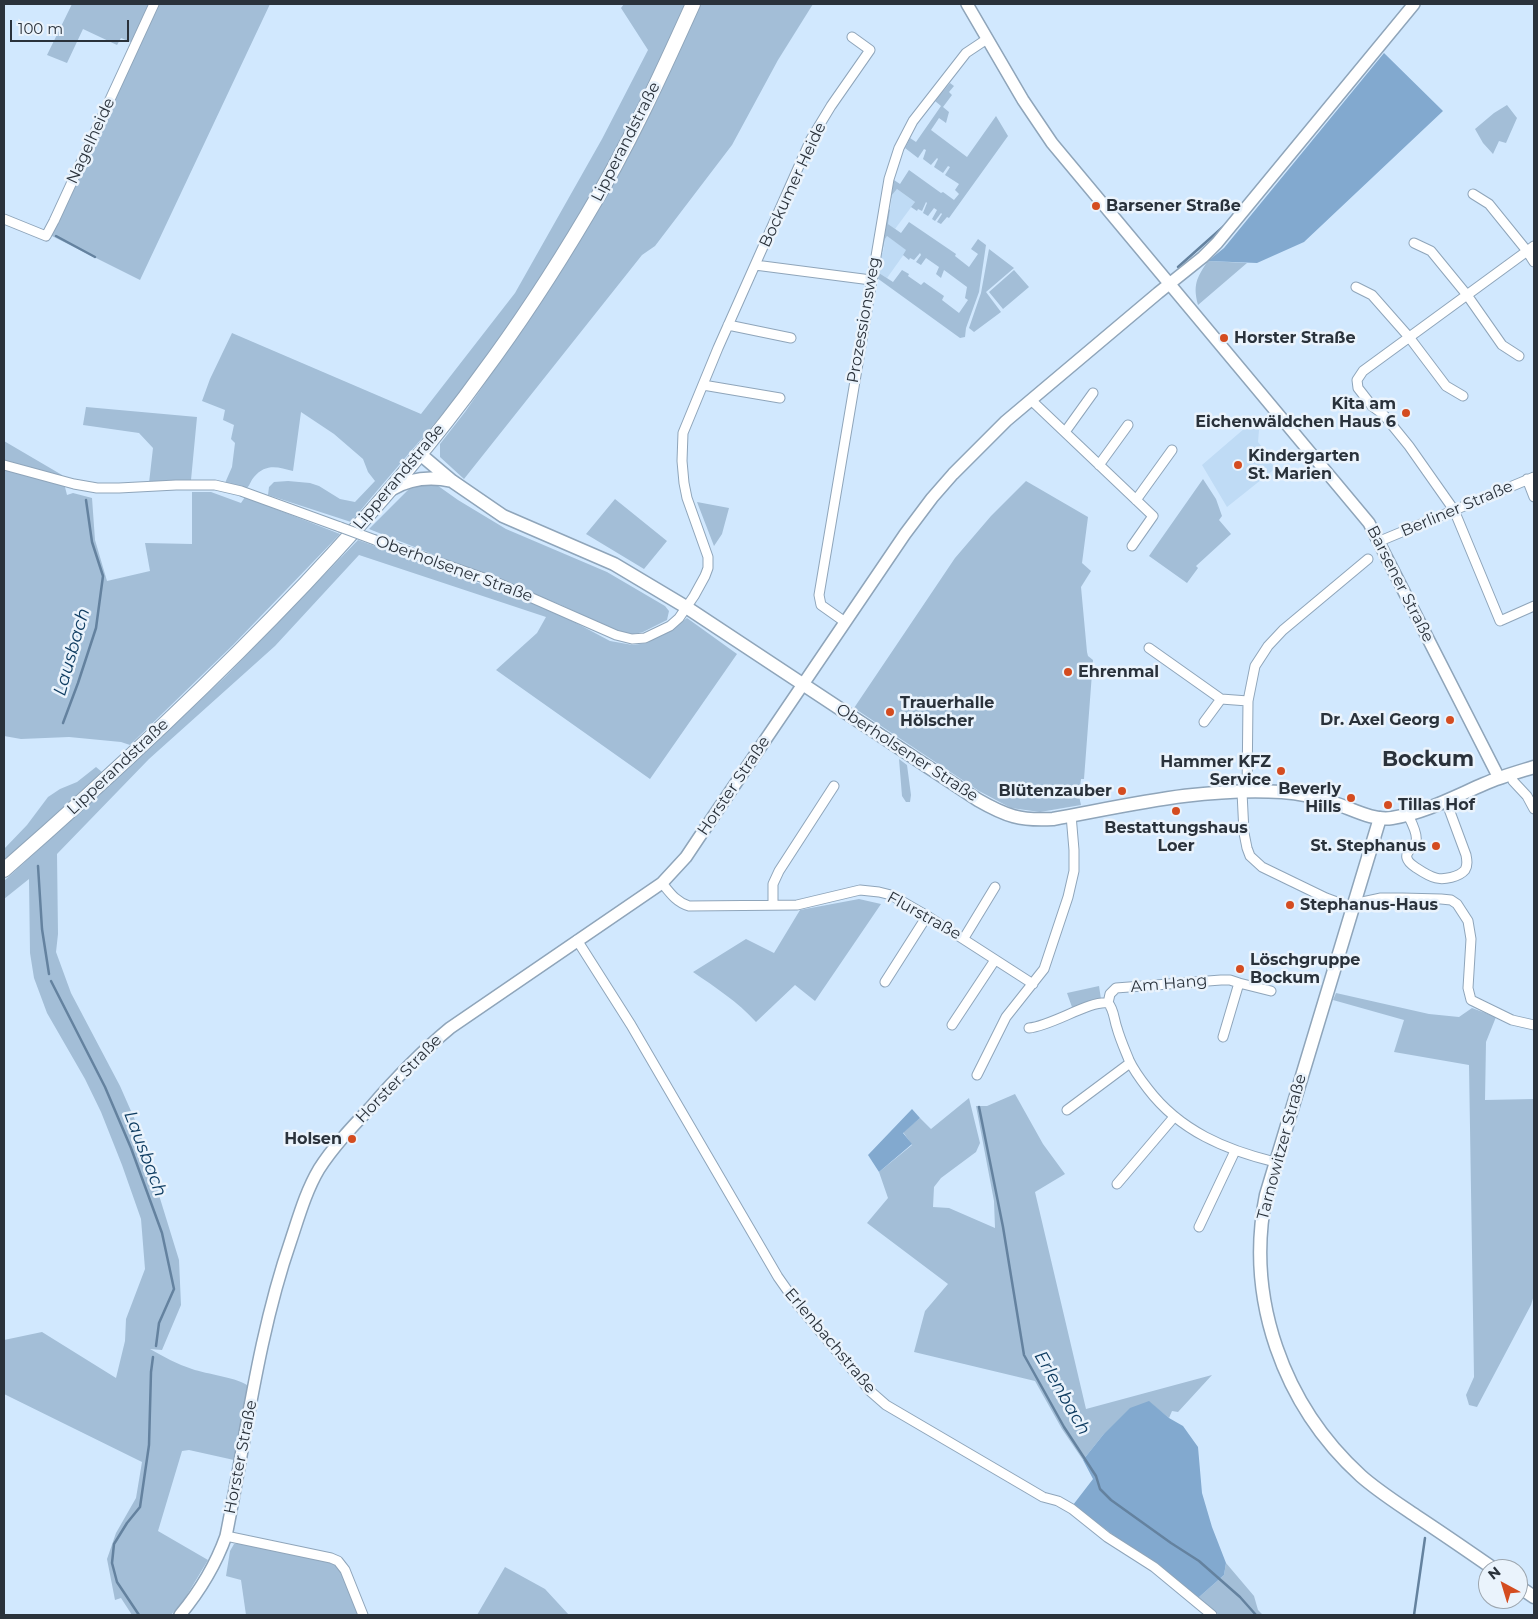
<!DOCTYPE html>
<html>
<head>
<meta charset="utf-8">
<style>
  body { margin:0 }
  #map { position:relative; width:1538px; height:1619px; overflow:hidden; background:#d1e8fe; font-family:Montserrat,sans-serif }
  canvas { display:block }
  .frame { position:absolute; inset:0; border:5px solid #2a323b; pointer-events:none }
  .north { position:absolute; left:1478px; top:1559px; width:50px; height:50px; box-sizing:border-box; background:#eaf3fc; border:1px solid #9da6af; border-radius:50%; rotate:321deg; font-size:14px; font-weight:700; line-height:20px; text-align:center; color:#2a323b }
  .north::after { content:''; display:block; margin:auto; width:18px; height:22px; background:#d44c20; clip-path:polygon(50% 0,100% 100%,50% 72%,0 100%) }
  .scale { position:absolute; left:10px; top:20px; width:119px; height:22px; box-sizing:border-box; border:2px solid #2a323b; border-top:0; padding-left:6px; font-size:15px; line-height:18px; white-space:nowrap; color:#2a323b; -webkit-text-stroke:4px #eaf3fc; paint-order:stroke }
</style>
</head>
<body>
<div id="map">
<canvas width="1538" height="1619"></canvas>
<div class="frame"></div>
<div class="north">N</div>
<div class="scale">100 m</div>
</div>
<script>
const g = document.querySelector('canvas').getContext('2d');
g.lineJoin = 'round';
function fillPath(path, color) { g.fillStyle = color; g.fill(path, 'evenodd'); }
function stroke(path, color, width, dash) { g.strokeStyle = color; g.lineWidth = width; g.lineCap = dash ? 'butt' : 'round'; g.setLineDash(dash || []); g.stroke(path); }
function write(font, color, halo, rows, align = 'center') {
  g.font = font + ' Montserrat,sans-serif'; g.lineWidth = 5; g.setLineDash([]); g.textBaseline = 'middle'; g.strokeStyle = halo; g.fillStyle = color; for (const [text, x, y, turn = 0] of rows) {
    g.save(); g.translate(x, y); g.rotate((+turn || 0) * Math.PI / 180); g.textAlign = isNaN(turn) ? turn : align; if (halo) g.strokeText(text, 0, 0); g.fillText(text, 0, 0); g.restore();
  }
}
fillPath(new Path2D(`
  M897 189 915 202 895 229 888 224 892 195Z
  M887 236 907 250 887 278 879 273 882 258 880 257 881 253H883L885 239Z
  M1252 422 1259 430 1258 442 1262 447 1253 455 1261 464 1267 459 1276 468 1227 507 1202 465Z`), '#bfdbf5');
fillPath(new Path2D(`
  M72 4H152L133 43 121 38 117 45 83 29 67 63 47 55Z
  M156 4H270L140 280 50 235Z
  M624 4H686C635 128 568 244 490 353 447 412 397 466 351 522L268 495 269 487 274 482 288 481 310 483 319 486 340 499 355 502 375 481 368 472 363 459 334 434 301 412 293 471C278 467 266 463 254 477 251 480 250 485 247 488H242L225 483 232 467 235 443 231 439 234 425 223 420 225 410 202 401 210 379 232 333 421 414 515 293 602 139 648 50 621 8Z
  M701 4H813L778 60 732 145 655 246 642 255 464 479 440 457V444L465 412 517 337 545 296 593 216 638 136Z
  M950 83 954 86 949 92 952 95 943 107 949 112 946 123 939 118 931 130 967 157 996 116 1008 136 949 218 947 217 941 224 937 222 942 214 941 213 935 221 932 219 937 210 934 208 928 216 923 213 927 203 926 202 922 211 918 209 917 211 911 207 915 202 897 189 892 195 890 203 894 180 900 184 909 170 941 193 943 192 954 200 959 194 955 190 959 184 945 175 950 167 948 166 943 173 934 167 938 159 937 158 931 165 923 159 926 150 924 149 918 158 905 148 910 138 916 142 941 106 935 101Z
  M1507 105 1517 118 1506 143 1499 141 1493 154 1483 143 1475 129 1494 113Z
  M889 209 890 210 888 224 901 233 909 222 956 254 955 256 969 267 978 254 971 249 978 239 986 245 979 292 966 328 965 337 960 338 877 278 880 257 882 258 879 273 893 282 902 270 909 274 908 276 921 285 924 282 944 296 942 300 959 313 968 300 965 298 967 287 944 270 941 278 936 274 939 267 926 258 921 265 916 262 921 255 920 253 914 260 910 258 909 260 903 255 906 250 887 236 885 239 882 253H881Z
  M989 249 1014 268 986 292 1001 312 974 332 969 328 981 293Z
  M1208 261 1247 263 1198 305C1193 286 1196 278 1208 261Z
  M1014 270 1029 287 1003 309 989 292Z
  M86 407 197 417 191 480 149 483 153 448 139 433 83 425Z
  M4 441 62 475 67 495 73 493 92 498 95 540 107 581 150 571 145 543 192 544V492H211L241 503 245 497 340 534 233 645 130 745 121 742 69 737 21 739 4 736Z
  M1203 479 1216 499 1222 516 1219 520 1231 534 1196 566 1198 568 1187 583 1149 556Z
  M1026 481 1088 517 1082 563 1091 571 1081 587 1087 652 1088 656 1093 660 1084 779H1081L1079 796 1081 805 1040 812 1011 808 979 791 854 708 955 558 991 516Z
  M434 483 458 500 506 529 607 572 665 606 669 611 667 620 643 632 629 635 616 631 561 605 369 529 410 488 418 485Z
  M615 499 667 541 644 569 586 534Z
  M697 502 729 508 722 534 714 546Z
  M358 540 548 608 610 641 633 645 647 643 676 626 687 618 737 654 650 779 496 670 537 633 546 617 359 555 275 646 149 759 57 854 58 934 56 952 71 993 120 1086 138 1127 179 1260 181 1305 162 1350 150 1349C164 1357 177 1364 192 1369 206 1374 240 1378 248 1386L234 1460 189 1450 182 1451 158 1531 208 1560 184 1600 171 1615H132L121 1598 115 1600 107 1559 116 1533 136 1498 142 1462 4 1394V1340L42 1332 116 1378 125 1341 126 1319 145 1269 141 1219 122 1165 101 1112 85 1079 47 1013 34 978 30 953 29 879 4 899V881L134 763 226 676Z
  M899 759 907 765 911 795 910 802H906L902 796Z
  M96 767 102 772 4 861V849L27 825 48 797 60 789 77 782Z
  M859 899 881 904 815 1001 795 985 756 1022C738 1002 715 987 693 972L746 939 774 953 800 910Z
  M1099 986 1101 999 1073 1010 1067 993Z
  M1336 993 1429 1014 1459 1017 1472 1008 1496 1017 1486 1042 1485 1100 1534 1099V1295L1531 1305 1477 1407 1469 1405 1466 1395 1474 1377 1469 1065 1394 1052 1404 1020 1333 1000Z
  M1015 1094 1043 1144 1065 1174 1035 1192 1086 1409 1212 1375 1178 1412 1172 1411 1169 1418 1149 1402 1103 1435 1083 1460 1062 1429 1035 1381 914 1352 925 1311 948 1284 867 1223 888 1198 879 1172 912 1145 903 1132 920 1118 931 1129 969 1098 980 1143 976 1152 941 1178 934 1187 933 1207 949 1208 995 1228 994 1201 976 1106H987Z
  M242 1543 333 1562 339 1566 360 1615H246L241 1580 226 1576 230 1551 234 1544Z
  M1226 1563 1254 1596 1258 1610 1263 1615H1219L1198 1598 1224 1575Z
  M505 1567 545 1589 569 1615H477Z`), '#a3bed7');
fillPath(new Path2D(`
  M1384 53 1443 111 1304 242 1257 263 1208 261 1224 248Z
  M912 1109 920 1118 903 1133 912 1144 879 1172 868 1155Z
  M1149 1401 1169 1418 1183 1426 1198 1447 1202 1493 1212 1527 1226 1563 1224 1575 1198 1598 1073 1505 1093 1479 1083 1460 1103 1435 1130 1408Z`), '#82a9cf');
stroke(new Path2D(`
  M56 236 95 257
  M1178 267 1224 226
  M63 723 78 683 96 628 103 576 92 542 86 500
  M38 866 42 929 49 974
  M51 981 105 1087 131 1148 162 1233 174 1289 159 1323 156 1346
  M979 1107 1003 1227 1024 1355 1064 1427 1096 1476 1100 1489 1111 1500 1171 1543 1199 1561 1240 1597 1256 1615
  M139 1615 117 1582 112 1563 114 1544 127 1523 140 1507 149 1445 151 1372 153 1357
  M1414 1615 1425 1538`), '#64829f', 2.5);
const minor = new Path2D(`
  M1473 194 1489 204 1527 251 1534 262
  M4 219 46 236 54 221 154 4
  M1414 243 1431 251 1467 295 1502 345 1519 356
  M1534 246 1363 371 1357 380 1358 388 1372 406 1383 414 1409 446 1454 510 1500 621 1534 606
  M755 265 871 280
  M1356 287 1372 295 1409 337 1446 386 1463 396
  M728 325 791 338
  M703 385 780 398
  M1031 400 1153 516 1132 546
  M1065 432 1093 393
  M4 465 74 484 97 488H119L176 485H215L241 491 340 527
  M1099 465 1128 425
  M1527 479 1534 497
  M1136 500 1172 450
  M375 540 498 583 616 635 632 639 645 638 670 626 679 618 694 596 705 576 708 568V557L687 498 684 483 682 461 683 433 718 348 811 139 831 106 870 50 852 37
  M1380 541 1534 477
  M845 622 821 605 819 595 889 179 899 148 913 121 966 53 987 39
  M1149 648 1221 699 1248 701
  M1204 722 1221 699
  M1511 774 1513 781 1527 796 1534 809
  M1242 792 1244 833 1247 848 1250 856 1262 867 1326 898 1345 905 1353 904 1381 898H1402L1441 899 1451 900 1457 904 1468 921 1471 939 1468 988 1471 1000 1512 1020 1534 1025
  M1247 792 1248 701 1255 666 1268 646 1283 630 1368 559
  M1408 815C1411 821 1418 834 1416 841 1414 847 1405 852 1407 858 1408 862 1412 865 1415 867 1421 871 1428 876 1436 878 1444 880 1459 877 1465 870 1468 865 1467 860 1466 855L1446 801
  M662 883C670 893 676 902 689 906L797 905 860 890 879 892 891 895 929 917 1033 984
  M773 905V884L779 871 834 786
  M964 938 995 887
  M577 940 631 1025 778 1277 797 1304 870 1391 886 1405 1026 1487 1043 1497 1058 1501 1072 1509 1107 1537 1154 1567 1212 1615
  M885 982 927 916
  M1239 983 1271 991
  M952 1025 995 960
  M1029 1028C1052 1026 1090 1000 1108 1003
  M1223 1037 1239 983 1230 980H1221L1116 988 1110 994 1108 1003C1114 1009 1114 1020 1117 1028 1120 1039 1125 1050 1129 1060 1134 1071 1141 1080 1148 1089 1180 1131 1226 1150 1275 1162
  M977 1075 1006 1017 1044 969 1068 897 1074 871V850L1071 815
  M1067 1110 1130 1063
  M1117 1184 1174 1117
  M1199 1227 1235 1151
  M226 1536 331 1558 338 1561 345 1570 363 1615`);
const tertiary = new Path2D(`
  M967 4 1023 100 1052 143 1369 523 1499 778
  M180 1615C199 1592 216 1564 226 1536 246 1438 258 1335 291 1240 299 1216 306 1191 319 1169 333 1147 352 1127 370 1108 395 1079 421 1052 450 1028L662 883 686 857 698 839 905 534 932 498 953 474 1006 421 1158 293 1203 257 1217 243 1414 4`);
const secondary = new Path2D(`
  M420 454 452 481 503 516 614 564 686 607 978 800C1006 816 1020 821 1053 819 1130 805 1203 787 1282 792 1301 793 1320 798 1337 804 1354 810 1374 821 1392 818 1424 813 1454 797 1484 784 1500 777 1518 772 1534 767
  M392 489C411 478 430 476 452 481
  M1380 818 1266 1195C1245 1298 1283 1405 1361 1476 1378 1491 1397 1503 1416 1516 1442 1533 1468 1551 1494 1569
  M1518 1586 1534 1597`);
const primary = new Path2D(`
  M4 870C108 779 209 685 305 584 368 517 429 448 482 374 520 323 555 269 587 215 628 147 661 75 693 4`);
stroke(minor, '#8fa5ba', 11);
stroke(tertiary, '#8fa5ba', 14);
stroke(secondary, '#8fa5ba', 15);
stroke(primary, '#8fa5ba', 16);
stroke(minor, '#fff', 9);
stroke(tertiary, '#fff', 11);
stroke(secondary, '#fff', 12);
stroke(primary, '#fff', 14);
const minorBridge = new Path2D(`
  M340 527 375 540`);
stroke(minorBridge, '#8fa5ba', 11, []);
stroke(minorBridge, '#fff', 9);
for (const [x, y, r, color] of [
  [1096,206,5,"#d44c20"],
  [1224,338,5,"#d44c20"],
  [1406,413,5,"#d44c20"],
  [1238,465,5,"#d44c20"],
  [1068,672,5,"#d44c20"],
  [890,712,5,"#d44c20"],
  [1450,720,5,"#d44c20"],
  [1281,771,5,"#d44c20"],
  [1122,791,5,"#d44c20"],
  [1351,798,5,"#d44c20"],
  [1388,805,5,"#d44c20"],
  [1176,811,5,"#d44c20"],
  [1436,846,5,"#d44c20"],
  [1290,905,5,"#d44c20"],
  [1240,969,5,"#d44c20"],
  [352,1139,5,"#d44c20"]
]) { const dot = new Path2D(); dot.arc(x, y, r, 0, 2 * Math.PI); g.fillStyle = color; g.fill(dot); stroke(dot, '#eaf3fc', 2); }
write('16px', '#2a323b', '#eaf3fc', [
  ["Nagelheide",91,141,-65],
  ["Lipperandstraße",626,142,-63],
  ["Bockumer Heide",793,185,-65],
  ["Prozessionsweg",864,320,-80],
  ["Lipperandstraße",399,477,-50],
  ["Berliner Straße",1457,509,-23],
  ["Oberholsener Straße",454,569,20],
  ["Barsener Straße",1400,584,63],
  ["Oberholsener Straße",907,753,33],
  ["Lipperandstraße",118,767,-43],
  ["Horster Straße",734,786,-56],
  ["Flurstraße",924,916,29],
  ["Am Hang",1169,984,-5],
  ["Horster Straße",399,1079,-46],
  ["Tarnowitzer Straße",1282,1147,-75],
  ["Erlenbachstraße",830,1341,50],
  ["Horster Straße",241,1457,-79]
]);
write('bold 16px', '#2a323b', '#eaf3fc', [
  ["Barsener Straße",1106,206],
  ["Horster Straße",1234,338],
  ["Kita am",1396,404,"right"],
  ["Eichenwäldchen Haus 6",1396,422,"right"],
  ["Kindergarten",1248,456],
  ["St. Marien",1248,474],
  ["Ehrenmal",1078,672],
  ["Trauerhalle",900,703],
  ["Hölscher",900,721],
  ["Dr. Axel Georg",1440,720,"right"],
  ["Hammer KFZ",1271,762,"right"],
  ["Service",1271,780,"right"],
  ["Beverly",1341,789,"right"],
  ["Hills",1341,807,"right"],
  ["Blütenzauber",1112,791,"right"],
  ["Tillas Hof",1398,805],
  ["Bestattungshaus",1176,828,"center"],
  ["Loer",1176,846,"center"],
  ["St. Stephanus",1426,846,"right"],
  ["Stephanus-Haus",1300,905],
  ["Löschgruppe",1250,960],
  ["Bockum",1250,978],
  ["Holsen",342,1139,"right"]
], 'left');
write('italic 18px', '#0e3c61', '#eaf3fc', [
  ["Lausbach",72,652,-74],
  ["Lausbach",145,1154,69],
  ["Erlenbach",1062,1393,60]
]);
write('bold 21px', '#2a323b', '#eaf3fc', [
  ["Bockum",1428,760]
]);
</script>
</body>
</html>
